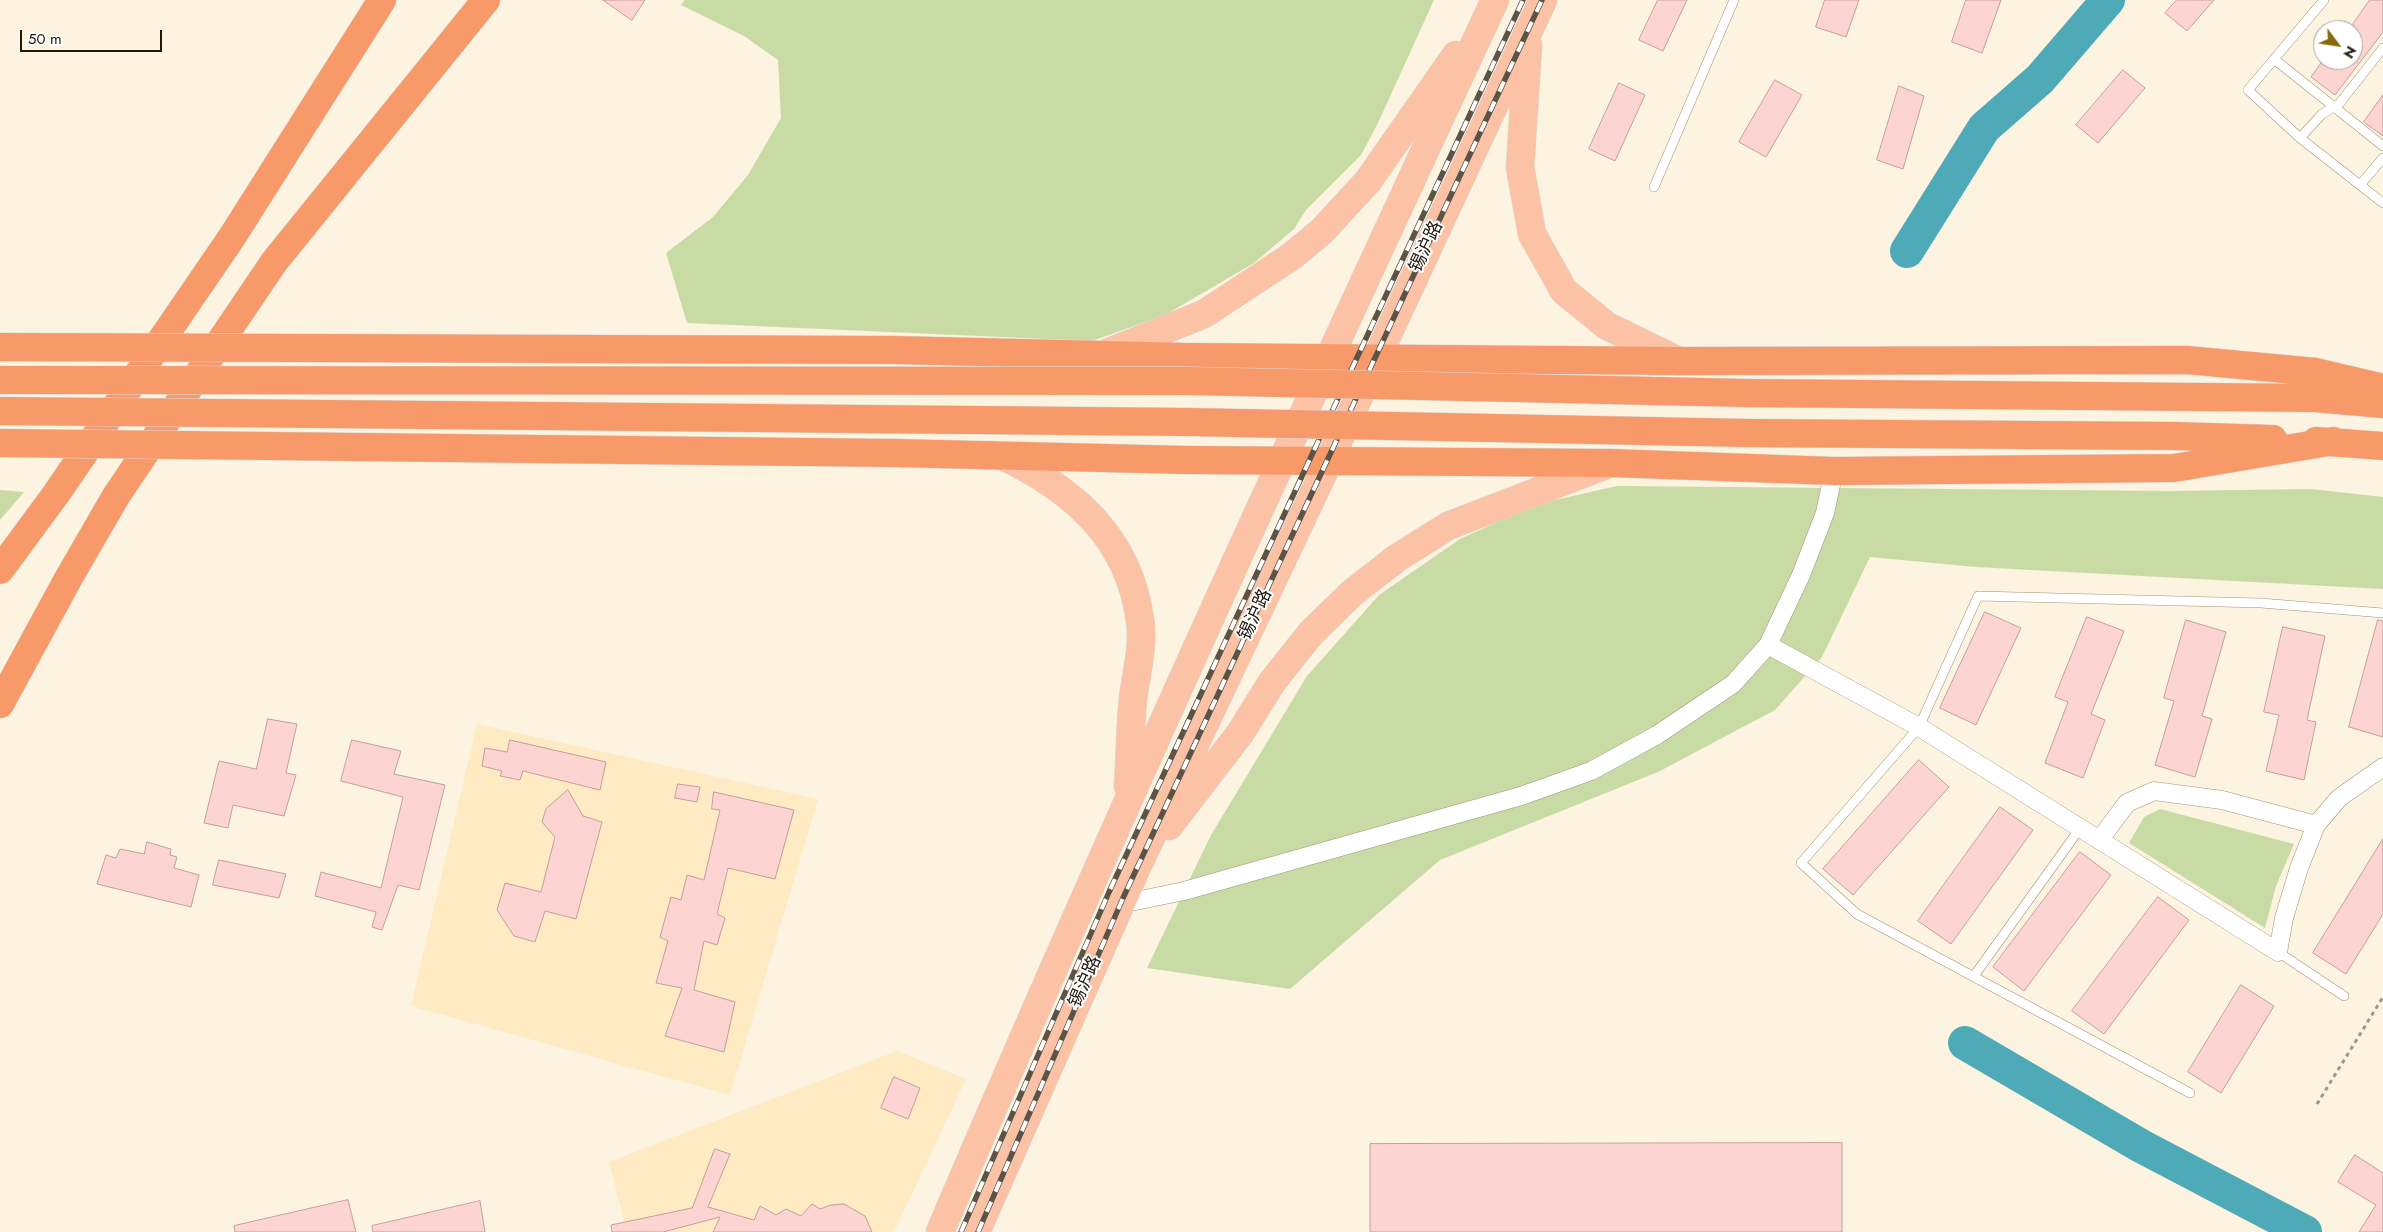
<!DOCTYPE html>
<html>
<head>
<meta charset="utf-8">
<style>
  body { margin:0 }
  #map { position:relative; width:2383px; height:1232px; overflow:hidden; background:#fcf3e0; font-family:Jost,sans-serif }
  canvas { display:block }
  .north { position:absolute; left:2313px; top:20px; width:50px; height:50px; box-sizing:border-box; background:#fff; border:1px solid #a5a39e; border-radius:50%; rotate:121deg; font-size:14px; font-weight:700; line-height:20px; text-align:center; color:#1e180d }
  .north::after { content:''; display:block; margin:auto; width:18px; height:22px; background:#866c09; clip-path:polygon(50% 0,100% 100%,50% 72%,0 100%) }
  .scale { position:absolute; left:20px; top:30px; width:142px; height:22px; box-sizing:border-box; border:2px solid #1e180d; border-top:0; padding-left:6px; font-size:15px; line-height:18px; white-space:nowrap; color:#1e180d; -webkit-text-stroke:4px #fff; paint-order:stroke }
</style>
</head>
<body>
<div id="map">
<canvas width="2383" height="1232"></canvas>
<div class="north">N</div>
<div class="scale">50 m</div>
</div>
<script>
const g = document.querySelector('canvas').getContext('2d');
g.lineJoin = 'round';
function fillPath(path, color) { g.fillStyle = color; g.fill(path, 'evenodd'); }
function stroke(path, color, width, dash) { g.strokeStyle = color; g.lineWidth = width; g.lineCap = dash ? 'butt' : 'round'; g.setLineDash(dash || []); g.stroke(path); }
function write(font, color, halo, rows, align = 'center') {
  g.font = font + ' Jost,"Noto Sans SC",sans-serif'; g.lineWidth = 4; g.setLineDash([]); g.textBaseline = 'middle'; g.strokeStyle = halo; g.fillStyle = color; for (const [text, x, y, turn = 0] of rows) {
    g.save(); g.translate(x, y); g.rotate((+turn || 0) * Math.PI / 180); g.textAlign = isNaN(turn) ? turn : align; if (halo) g.strokeText(text, 0, 0); g.fillText(text, 0, 0); g.restore();
  }
}
fillPath(new Path2D(`
  M477 724 818 799 730 1095 411 1006Z
  M897 1051 966 1079 894 1232H627L609 1162Z`), '#feeac3');
fillPath(new Path2D(`
  M685 0H1434L1378 123 1361 155 1306 210 1294 229 1254 263 1165 315 1092 341 687 323 666 253 713 217 748 175 781 118 778 60 744 36 681 5Z
  M1617 486 2169 491 2311 489 2383 497V589L1976 567 1870 557 1822 657 1775 710 1658 772 1440 860 1290 989 1147 968 1211 835 1307 676 1379 595 1460 539 1537 504Z
  M0 490 24 492 0 520Z
  M2160 809 2294 844 2276 886 2265 928 2129 843 2144 817Z`), '#c8dba5');
stroke(new Path2D(`
  M1907 251 1984 128 2040 79 2108 0
  M1965 1043 2141 1146 2305 1232`), '#4faab7', 34);
const building = new Path2D(`
  M603 0H645L632 20Z
  M1658 0H1687L1663 51 1639 40Z
  M1825 0H1859L1846 37 1816 27Z
  M1966 0H2001L1982 53 1952 42Z
  M2177 0H2214L2187 31 2165 13Z
  M2370 0H2383V32L2335 95 2311 77 2323 60H2353V24Z
  M2123 70 2145 88 2098 143 2076 125Z
  M1775 80 1802 95 1766 157 1739 142Z
  M1619 83 1645 95 1615 161 1589 149Z
  M1899 86 1924 96 1903 169 1877 160Z
  M2383 95V136L2364 122Z
  M1985 612 2021 628 1976 725 1940 708Z
  M2087 617 2124 631 2091 714 2105 720 2083 778 2045 763 2068 702 2055 697Z
  M2186 620 2226 632 2202 716 2212 719 2195 777 2155 765 2174 701 2164 698Z
  M2378 620 2383 621V737L2349 727Z
  M2283 627 2325 636 2307 720 2316 722 2304 780 2266 771 2279 715 2264 712Z
  M268 719 297 724 286 773 296 775 284 816 233 805 228 828 204 823 219 761 256 769Z
  M352 740 401 751 394 774 445 785 419 890 398 885 382 930 372 927 376 912 315 896 321 872 381 888 403 797 341 781Z
  M510 740 606 762 600 790 523 771 520 780 500 776 502 771 482 766 485 748 507 752Z
  M1919 760 1949 787 1853 895 1823 869Z
  M678 784 700 787 697 802 675 798Z
  M568 790 583 816 602 822 576 919 545 911 535 942 514 936 497 910 505 883 541 892 555 837 542 822 546 809Z
  M714 792 794 810 775 879 728 868 717 914 725 918 717 945 704 941 694 990 735 1002 724 1052 665 1036 682 988 656 983 668 941 660 937 671 897 681 900 687 875 704 880 720 810 712 809Z
  M2000 807 2033 830 1951 944 1918 921Z
  M2383 839V914L2346 974 2313 953Z
  M147 842 171 849 170 855 177 857 174 868 199 875 191 907 97 884 106 855 116 858 120 849 144 854Z
  M2080 852 2111 875 2024 991 1993 967Z
  M219 860 286 874 279 898 213 885Z
  M2158 897 2189 920 2104 1034 2072 1011Z
  M2241 985 2274 1006 2221 1093 2188 1072Z
  M894 1077 920 1088 908 1119 881 1108Z
  M1842 1143V1232H1370V1144Z
  M715 1149 730 1154 708 1207 754 1220 760 1206 776 1215 786 1209 801 1216 812 1204 820 1209 831 1205 844 1204 865 1216 872 1232H713L720 1217 663 1232H612L611 1225 692 1208Z
  M2355 1155 2383 1173V1232H2359L2376 1205 2338 1182Z
  M348 1200 356 1232H235L234 1226Z
  M480 1201 485 1232H373L372 1226Z`);
fillPath(building, '#fcd4d2');
stroke(building, '#c49e9d', 1);
const lane = new Path2D(`
  M2383 48 2339 104 2322 114 2300 138 2360 185 2383 158
  M2274 59 2383 146
  M2300 138 2248 90 2324 0
  M2360 185 2383 203
  M1654 187 1734 0
  M2278 952 2344 996
  M1974 976 2081 827
  M2190 1093 1857 914 1801 863 1919 727 1978 596 2261 603 2383 613`);
const street = new Path2D(`
  M1768 645 1919 727 2278 952 2284 918 2299 868 2316 825 2339 798 2383 767
  M2100 839 2127 803 2154 791 2222 800 2316 825
  M1121 904 1184 891 1521 796 1591 771 1657 735 1733 684 1768 645 1801 575 1825 513 1834 471`);
const primary = new Path2D(`
  M1528 45 1520 167 1532 234 1564 291 1607 326 1679 361
  M1102 355 1204 314 1292 256 1322 231 1368 181 1456 55
  M1003 456C1074 490 1129 538 1140 620 1144 647 1136 673 1133 699 1130 728 1130 757 1128 786
  M1169 826 1241 732 1272 682 1311 633 1352 593 1397 558 1448 526 1611 463
  M940 1232C1116 818 1305 408 1495 0
  M976 1232 1136 869 1329 461 1543 0`);
const highway = new Path2D(`
  M894 350 1189 357 1679 361 2187 360 2316 372 2383 388
  M1748 393 2315 398 2383 404
  M1747 433 2174 436 2273 439
  M2316 441 2383 446
  M895 453 1187 460 1611 463 1834 471 2174 468 2334 441
  M0 570 56 494 232 237 382 0
  M0 704 68 579 116 496 274 262 486 0`);
stroke(lane, '#a29376', 10);
stroke(street, '#a29376', 19);
stroke(primary, '#dbdad8', 29);
stroke(highway, '#dbdad8', 29);
stroke(new Path2D(`
  M2317 1104 2383 997`), '#a09889', 3, [4, 4]);
stroke(lane, '#fff', 9);
stroke(street, '#fff', 18);
stroke(primary, '#fbc2a6', 28);
stroke(highway, '#f8996a', 28);
const rail = new Path2D(`
  M961 1232 1109 892 1523 0
  M978 1232 1123 898 1542 0`);
stroke(rail, '#5a5346', 5.5);
stroke(rail, '#fff', 4, [11]);
const highwayBridge = new Path2D(`
  M0 347 894 350
  M0 380 1188 381 1748 393
  M0 411 1188 422 1747 433
  M0 443 895 453`);
stroke(highwayBridge, '#dbdad8', 29, []);
stroke(highwayBridge, '#f8996a', 28);
write('18px', '#1e180d', '#fff', [
  ["锡沪路",1427,247,-65],
  ["锡沪路",1256,615,-65],
  ["锡沪路",1086,982,-66]
]);
</script>
</body>
</html>
